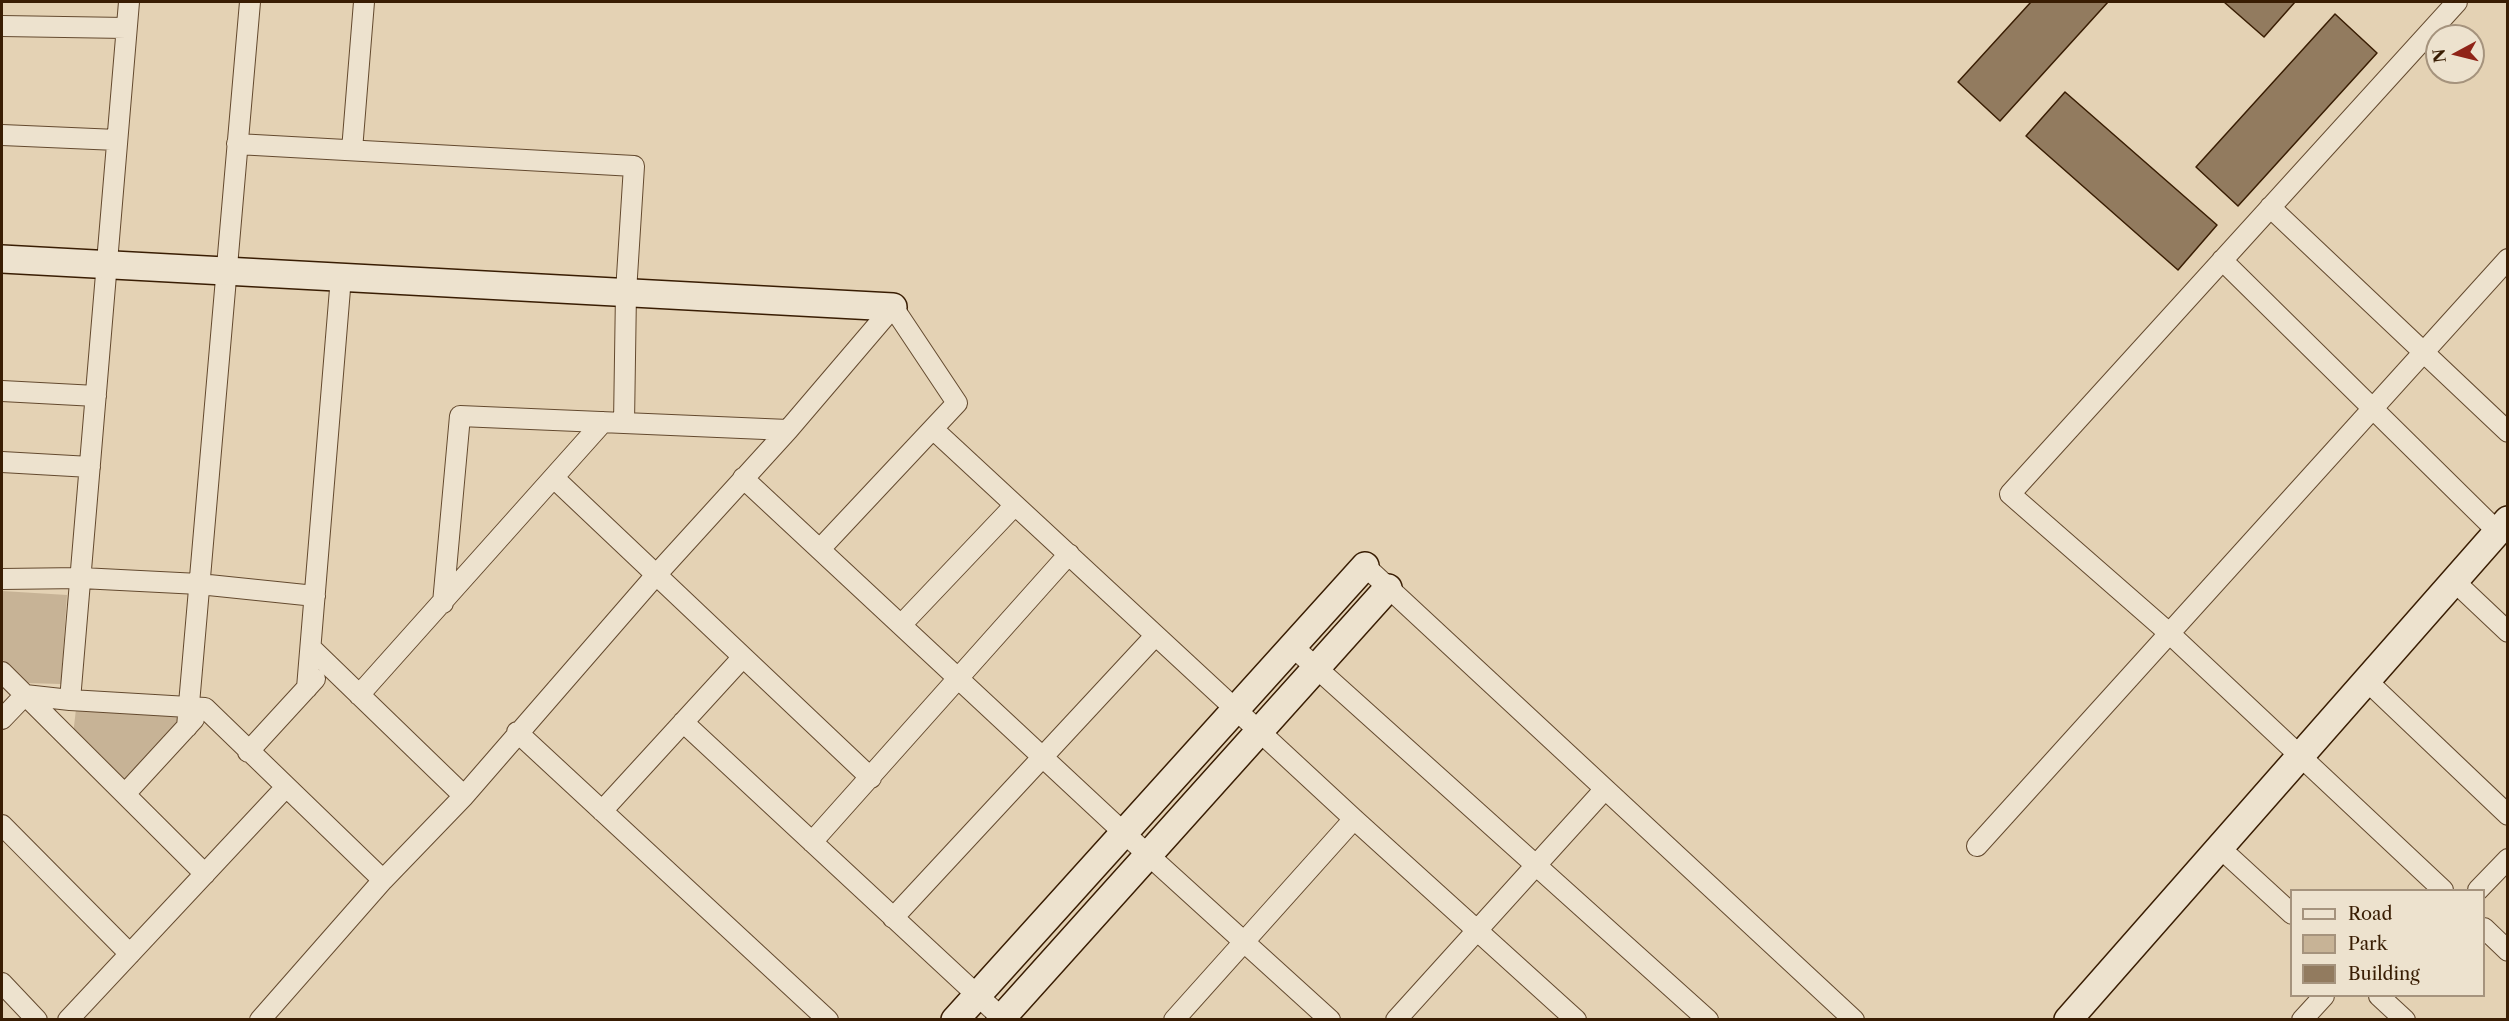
<!DOCTYPE html>
<html>
<head>
<meta charset="utf-8">
<style>
  body { margin:0 }
  #map { position:relative; width:2509px; height:1021px; overflow:hidden; background:#e4d2b4; font-family:"Libre Caslon Text",serif }
  canvas { display:block }
  .frame { position:absolute; inset:0; border:3px solid #391d03; pointer-events:none }
  .legend { position:absolute; left:2290px; top:889px; width:195px; height:108px; box-sizing:border-box; background:#ede2ce; border:2px solid #a5937d; margin:0; padding:8px 10px; list-style:none; font-size:18px; color:#391d03 }
  .legend li { display:flex; align-items:center; gap:12px; height:30px }
  .legend b { width:30px; border:2px solid #a5937d }
  .north { position:absolute; left:2425px; top:24px; width:60px; height:60px; box-sizing:border-box; background:#ede2ce; border:2px solid #a5937d; border-radius:50%; rotate:263deg; font-size:16px; font-weight:700; line-height:24px; text-align:center; color:#391d03 }
  .north::after { content:''; display:block; margin:auto; width:21px; height:27px; background:#8f2418; clip-path:polygon(50% 0,100% 100%,50% 72%,0 100%) }
</style>
</head>
<body>
<div id="map">
<canvas width="2509" height="1021"></canvas>
<div class="frame"></div>
<ul class="legend">
<li><b style="height:8px;background:#ede2ce"></b>Road</li>
<li><b style="height:16px;background:#c7b396"></b>Park</li>
<li><b style="height:16px;background:#927b5f"></b>Building</li>
</ul>
<div class="north">N</div>
</div>
<script>
const g = document.querySelector('canvas').getContext('2d');
g.lineJoin = 'round';
function fillPath(path, color) { g.fillStyle = color; g.fill(path, 'evenodd'); }
function stroke(path, color, width, dash) { g.strokeStyle = color; g.lineWidth = width; g.lineCap = dash ? 'butt' : 'round'; g.setLineDash(dash || []); g.stroke(path); }
fillPath(new Path2D(`
  M2 591 67 595 61 684 25 683 2 659Z
  M76 709 178 714V726L122 783 73 735Z`), '#c7b396');
const building = new Path2D(`
  M2031 2H2108L2000 121 1958 82Z
  M2224 2H2295L2264 37Z
  M2335 14 2377 53 2238 206 2196 167Z
  M2065 92 2217 225 2178 270 2026 136Z`);
fillPath(building, '#927b5f');
stroke(building, '#391d03', 1.5);
const street = new Path2D(`
  M2 26 126 28
  M2 135 117 140
  M237 144 634 166 626 292 624 423
  M352 150 364 2
  M2270 207 2508 432
  M2222 260 2498 532
  M2 391 96 396
  M933 429 1354 819 1576 1020
  M2 462 90 467
  M554 478 871 778
  M743 478 1123 832 1330 1020
  M1365 566 1854 1020
  M2 579 81 578 199 584 315 596
  M2454 581 2508 632
  M443 603 460 416 788 430
  M901 625 1015 505
  M1292 646 1708 1020
  M311 648 464 796
  M2 672 205 874
  M2366 680 2508 815
  M307 688 341 277
  M359 695 603 422
  M70 700 129 2
  M2 719 25 695 70 700 205 708 383 880
  M683 722 1004 1020
  M187 727 250 2
  M517 732 828 1020
  M248 752 315 679
  M125 794 194 719
  M602 811 743 657
  M2 825 130 954
  M812 842 1069 554
  M1977 846 2508 259
  M2219 847 2292 914
  M2443 890 2169 633 2010 494 2457 2
  M2478 890 2508 859
  M893 918 1155 636
  M2484 928 2508 951
  M2 983 37 1020
  M2379 996 2405 1020
  M68 1020 286 787
  M260 1020 383 880 464 796 656 575 788 430 893 307 957 403 820 549
  M1174 1020 1354 819
  M1396 1020 1605 789
  M2302 1020 2324 996`);
const secondary = new Path2D(`
  M2 259 893 307
  M955 1020 1365 566
  M1000 1020 1388 588
  M2068 1020 2508 520`);
stroke(street, '#644a2f', 22);
stroke(secondary, '#391d03', 30);
stroke(street, '#ede2ce', 20);
stroke(secondary, '#ede2ce', 27);
</script>
</body>
</html>
